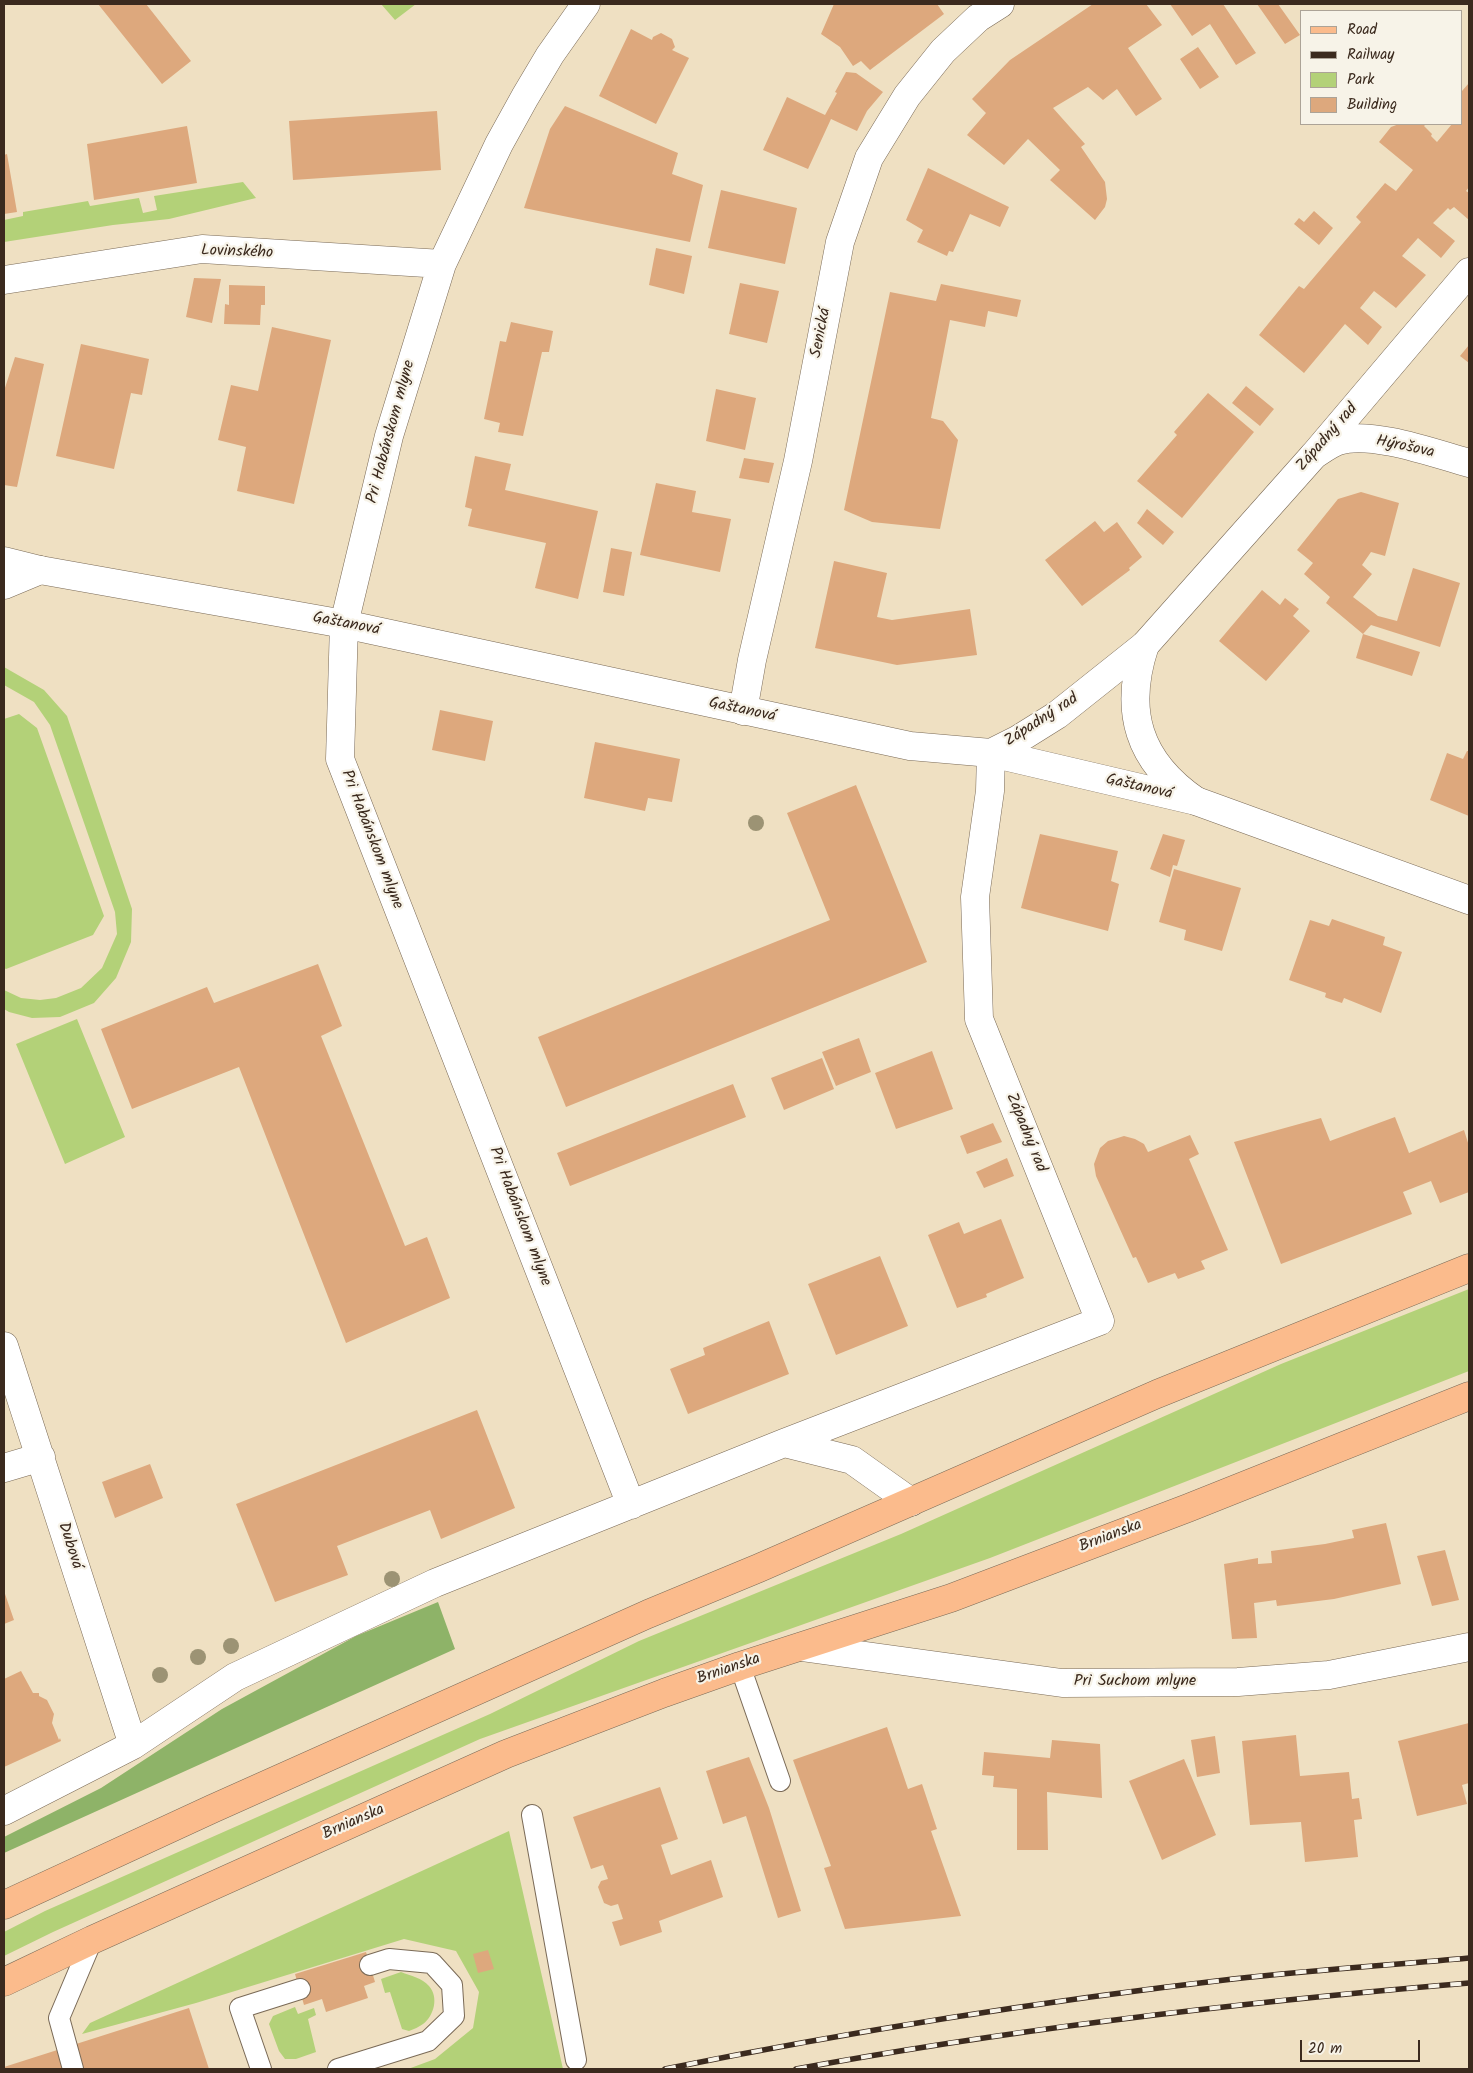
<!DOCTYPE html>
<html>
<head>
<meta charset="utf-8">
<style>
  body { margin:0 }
  #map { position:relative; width:1473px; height:2073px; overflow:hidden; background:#efe0c2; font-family:Kalam,sans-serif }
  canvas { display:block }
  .frame { position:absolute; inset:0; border:5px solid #3b2a1e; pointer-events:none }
  .legend { position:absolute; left:1300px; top:10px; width:162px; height:115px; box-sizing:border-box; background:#f7f3e8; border:1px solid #aca397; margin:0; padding:6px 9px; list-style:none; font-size:15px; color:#3b2a1e }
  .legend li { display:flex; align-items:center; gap:10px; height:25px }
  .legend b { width:25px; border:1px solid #aca397 }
  .scale { position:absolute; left:1300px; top:2040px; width:120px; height:22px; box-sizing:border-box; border:2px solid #3b2a1e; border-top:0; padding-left:6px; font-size:15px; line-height:18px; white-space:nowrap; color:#3b2a1e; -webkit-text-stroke:4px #f7f3e8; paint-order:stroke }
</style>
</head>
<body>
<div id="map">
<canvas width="1473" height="2073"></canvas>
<div class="frame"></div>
<ul class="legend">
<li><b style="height:6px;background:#fbbb8c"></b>Road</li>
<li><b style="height:6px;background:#3b2a1e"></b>Railway</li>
<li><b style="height:14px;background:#b3d178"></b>Park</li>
<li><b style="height:14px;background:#dda87d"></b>Building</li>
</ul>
<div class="scale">20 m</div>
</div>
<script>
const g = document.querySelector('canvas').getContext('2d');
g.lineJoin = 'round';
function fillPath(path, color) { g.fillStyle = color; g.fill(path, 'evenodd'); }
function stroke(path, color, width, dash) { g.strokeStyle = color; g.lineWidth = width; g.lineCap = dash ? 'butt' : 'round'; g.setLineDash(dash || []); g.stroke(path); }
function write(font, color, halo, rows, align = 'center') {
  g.font = font + ' Kalam,sans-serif'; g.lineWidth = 4.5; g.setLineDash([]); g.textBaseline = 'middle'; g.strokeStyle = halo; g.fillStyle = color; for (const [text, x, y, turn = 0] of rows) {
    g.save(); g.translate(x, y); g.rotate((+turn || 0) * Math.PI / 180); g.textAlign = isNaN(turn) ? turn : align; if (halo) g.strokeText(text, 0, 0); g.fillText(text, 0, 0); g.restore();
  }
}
fillPath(new Path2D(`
  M381 4H416L395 20Z
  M243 182 256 198 169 219 113 225 4 242V220L23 216V212L88 201 90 206 139 198 143 213 157 210 154 196Z
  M4 667 44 690 67 716 132 909 131 942 116 978 94 1003 60 1017 32 1018 9 1012 4 1009V990L21 998 40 1000 56 998 81 988 102 968 117 934 115 912 50 725 34 702 4 685Z
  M19 714 37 728 104 916 93 935 6 969 4 968V719Z
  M77 1019 125 1137 65 1164 16 1044Z
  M1469 1289V1371L990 1558 480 1739 53 1932 4 1956V1932L45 1911 490 1714 639 1641 901 1534 1281 1364Z
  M509 1831 563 2069H408L435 2059 473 2028 479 1992 456 1951 404 1939 196 2003 82 2034 90 2023Z
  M401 1972C411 1976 422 1978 429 1986 439 1997 434 2016 423 2024 419 2027 414 2029 409 2031L402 2029 390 1992 385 1993 381 1979Z
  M295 2007 298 2014 314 2008 316 2015 308 2019 316 2052 296 2059H285L279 2051 269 2024 273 2016Z`), '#b3d178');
fillPath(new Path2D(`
  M438 1602 455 1649 4 1853V1837L101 1788 222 1709 356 1636Z`), '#8eb368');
fillPath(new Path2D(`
  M98 4H146L191 61 162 84Z
  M834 4H937L944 14 870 70 861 61 853 66 840 47 821 34Z
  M1093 4H1146L1162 25 1128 48 1162 99 1136 116 1117 89 1103 100 1088 87 1053 108 1085 144 1081 147 1105 182 1107 199 1105 207 1095 220 1050 180 1060 170 1028 139 1004 165 967 135 986 113 972 99 1010 60Z
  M1170 4H1223L1256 53 1236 65 1210 24 1192 36Z
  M1257 4H1278L1300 35 1285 44Z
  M631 29 652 40 653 37 661 33 672 39 675 47 672 50 689 58 656 124 599 96Z
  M1198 47 1219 77 1200 89 1180 59Z
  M846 72 856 73 883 92 867 111 857 131 831 119 808 169 763 150 787 97 825 115 837 93 835 92Z
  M1469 83V187L1466 191 1469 193V220L1454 207 1450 210 1448 208 1433 223 1455 241 1441 258 1418 238 1402 256 1426 275 1396 308 1374 291 1360 308 1382 327 1368 345 1345 324 1304 373 1259 335 1299 286 1304 289 1361 222 1356 217 1385 183 1396 191 1413 170 1379 142 1391 127 1399 124H1426L1424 126 1432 134 1431 136 1437 142 1452 124H1462V91Z
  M565 106 678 153 672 174 703 185 690 242 524 208 550 129Z
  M437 111 441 170 293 180 289 121Z
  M187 126 197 183 94 200 87 144Z
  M7 154 17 212 4 214V155Z
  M928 168 1009 207 1000 227 970 214 953 252 949 251 947 256 917 242 923 230 906 220Z
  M721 190 797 208 785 264 708 248Z
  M1314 211 1333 228 1319 245 1294 224 1299 218 1304 222Z
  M656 248 692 256 684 294 649 285Z
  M194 278 221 279 212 323 186 317Z
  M740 283 779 291 767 343 729 334Z
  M941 284 1021 300 1017 317 988 311 985 327 950 320 931 418 943 421 958 440 940 529 872 522 844 510 890 292 936 301Z
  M229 285 265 286V305H261L260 325 224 324 225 304 229 305Z
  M511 322 553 331 549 352H542L523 436 498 432 500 423 484 419 500 341 506 342Z
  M272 327 331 340 294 504 237 491 246 447 218 440 231 385 258 391Z
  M81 344 149 359 142 395 131 393 114 469 56 456Z
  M1469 345V363L1460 356Z
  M15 357 44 364 17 487 4 485V391Z
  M1246 386 1274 409 1260 426 1232 403Z
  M716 389 756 398 745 450 706 441Z
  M1208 393 1254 432 1182 518 1137 481 1177 435 1174 432Z
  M475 456 511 464 505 490 598 511 578 599 535 588 546 543 468 526 472 509 465 507Z
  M744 458 774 463 769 483 739 478Z
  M656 483 696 491 692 512 731 519 720 572 640 555Z
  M1361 492 1399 503 1385 556 1371 552 1362 565 1372 574 1353 597 1378 616 1397 621 1413 568 1460 583 1440 647 1371 625 1363 634 1326 603 1330 597 1304 574 1313 563 1297 550 1338 499Z
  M1147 509 1174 532 1163 545 1137 523Z
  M1095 521 1104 532 1117 522 1142 557 1129 568 1130 570 1082 606 1045 560Z
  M611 548 632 552 624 596 603 592Z
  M834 561 887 573 877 617 892 620 970 609 977 655 897 665 815 648Z
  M1262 590 1280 605 1285 598 1299 609 1293 616 1310 631 1266 681 1219 641Z
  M1363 634 1420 652 1412 676 1356 658Z
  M440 710 493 721 485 761 432 750Z
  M595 742 680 759 672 802 648 798 645 811 584 798Z
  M1467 751H1469V816L1430 800 1447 753 1463 759Z
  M856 785 927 962 566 1107 538 1037 830 920 787 813Z
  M1040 834 1118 851 1111 881 1119 884 1108 931 1021 908Z
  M1163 834 1185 840 1177 866 1173 865 1170 877 1150 869Z
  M1174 869 1241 888 1222 951 1184 940 1186 930 1159 922Z
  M1332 919 1385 937 1383 945 1402 952 1381 1013 1344 998 1342 1003 1327 998 1325 997 1326 993 1289 980 1310 920 1329 926Z
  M318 964 342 1026 321 1036 405 1246 427 1237 450 1298 346 1343 239 1067 132 1109 101 1029 207 987 214 1003Z
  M859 1038 871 1072 836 1086 822 1052Z
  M932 1051 953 1109 896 1129 875 1073Z
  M822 1058 834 1089 784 1110 771 1078Z
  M733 1084 746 1117 570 1186 557 1153Z
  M1395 1117 1409 1153 1464 1130 1469 1146V1192L1440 1203 1431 1181 1403 1192 1412 1214 1281 1264 1234 1142 1321 1118 1330 1141Z
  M993 1123 1002 1142 967 1154 960 1136Z
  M1190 1135 1199 1154 1189 1159 1228 1250 1201 1261 1205 1269 1178 1279 1175 1273 1148 1283 1136 1257 1133 1258 1096 1176 1094 1164 1100 1148 1108 1141 1124 1136 1135 1139 1144 1144 1148 1152Z
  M1007 1158 1014 1176 984 1188 976 1172Z
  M1001 1219 1024 1278 986 1294 987 1297 957 1308 928 1235 959 1222 964 1234Z
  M880 1256 908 1326 836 1355 808 1284Z
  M769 1321 789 1374 688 1414 670 1369 705 1355 703 1348Z
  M477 1410 515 1508 441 1539 430 1510 337 1546 348 1575 275 1602 236 1504Z
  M150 1464 163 1498 115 1518 102 1482Z
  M1386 1523 1401 1584 1334 1599 1277 1606 1276 1600 1254 1603 1257 1638 1232 1639 1224 1564 1258 1558V1564L1272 1563 1271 1551 1325 1544 1354 1538 1352 1530Z
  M1445 1550 1459 1600 1432 1606 1417 1556Z
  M4 1591 14 1620 4 1624Z
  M21 1671 33 1693H39V1696L47 1700 54 1714 52 1723 59 1740 60 1738 61 1741 4 1767V1679Z
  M1469 1723V1783L1462 1785 1467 1804 1417 1816 1398 1741Z
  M887 1727 908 1789 922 1784 937 1829 931 1831 961 1916 845 1929 824 1868 831 1866 793 1760Z
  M1296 1735 1300 1776 1349 1772 1352 1799 1359 1798 1362 1819 1354 1820 1358 1857 1305 1862 1301 1822 1250 1825 1242 1741Z
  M1215 1736 1220 1773 1197 1777 1191 1740Z
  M1052 1740 1100 1744 1102 1798 1047 1792 1048 1850H1017V1789L993 1787 994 1776 982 1775 984 1752 1050 1758Z
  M749 1757 769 1808 801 1911 778 1918 746 1816 723 1824 706 1771Z
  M1184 1759 1216 1835 1162 1860 1129 1781Z
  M660 1787 678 1839 661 1845 671 1875 711 1860 723 1897 659 1921 662 1932 620 1946 612 1922 623 1919 618 1904 611 1906 604 1903 598 1887 601 1881 608 1879 603 1865 591 1869 573 1817Z
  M488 1950 494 1969 478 1973 473 1954Z
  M366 1952 375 1982 364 1986 368 1998 326 2012 322 1999 304 2005 295 1974Z
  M189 2008 209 2069H4V2067Z`), '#dda87d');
const service = new Path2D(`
  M740 1666 780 1781
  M532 1815 576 2060
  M73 2069 59 2018 92 1940
  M261 2069 240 2008 300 1989
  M338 2069 428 2041 454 2016 452 1985 432 1963 389 1959 370 1965`);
const minor = new Path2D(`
  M586 4 550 55 525 97 499 144 442 264 389 436 344 624 340 759 631 1505
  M4 280 202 249 442 264
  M1314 455 1469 272
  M4 585 40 570
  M1145 645C1123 711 1138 761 1196 801
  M743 711 752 660 798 461 840 242 869 158 907 96 943 51 978 18 1000 4
  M4 1346 133 1745
  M784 1443 852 1460 911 1502
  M4 1468 41 1457
  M801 1647 1062 1683 1238 1682 1329 1675 1469 1647
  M4 1811 133 1745 235 1677 435 1583 784 1443 1100 1321 979 1019 975 897 990 791 991 753`);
const tertiary = new Path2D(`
  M4 561 40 570 344 624 910 746 991 753 1196 801 1469 900
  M991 753 1017 740 1057 715 1145 645 1314 455C1322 450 1330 444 1338 441 1371 430 1436 454 1469 463`);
const primary = new Path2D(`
  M4 1905 212 1809 648 1614 759 1568 1157 1394 1469 1268
  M4 1982 92 1940 506 1754 664 1693 740 1666 951 1598 1188 1508 1469 1396`);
stroke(service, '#7a6a57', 22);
stroke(minor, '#7a6a57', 29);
stroke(tertiary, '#7a6a57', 29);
stroke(primary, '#7a6a57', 29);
stroke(service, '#fff', 20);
stroke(minor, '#fff', 28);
stroke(tertiary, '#fff', 28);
stroke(primary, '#fbbb8c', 28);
const rail = new Path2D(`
  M665 2069C853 2031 1043 2001 1233 1979 1312 1970 1391 1965 1469 1958
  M796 2069C1019 2028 1243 2002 1469 1983`);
stroke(rail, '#3b2a1e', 5.5);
stroke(rail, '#f7f3e8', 4, [11]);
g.fillStyle = '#9c9374';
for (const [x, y] of [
  [756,823],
  [392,1579],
  [231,1646],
  [198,1657],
  [160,1675]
]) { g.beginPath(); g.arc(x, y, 8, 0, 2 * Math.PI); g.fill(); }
write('16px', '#3b2a1e', '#f7f3e8', [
  ["Lovinského",237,253,2],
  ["Senická",822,333,-79],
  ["Pri Habánskom mlyne",392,432,-75],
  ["Západný rad",1328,438,-49],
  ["Hýrošova",1405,448,12],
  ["Gaštanová",346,625,11],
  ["Gaštanová",742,711,12],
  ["Západný rad",1042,721,-33],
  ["Gaštanová",1139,788,13],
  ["Pri Habánskom mlyne",371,840,69],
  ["Západný rad",1025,1133,68],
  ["Pri Habánskom mlyne",519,1217,69],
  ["Brnianska",1111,1537,-21],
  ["Dubová",69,1546,72],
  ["Brnianska",729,1670,-19],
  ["Pri Suchom mlyne",1135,1682],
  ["Brnianska",354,1823,-24]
]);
</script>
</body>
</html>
